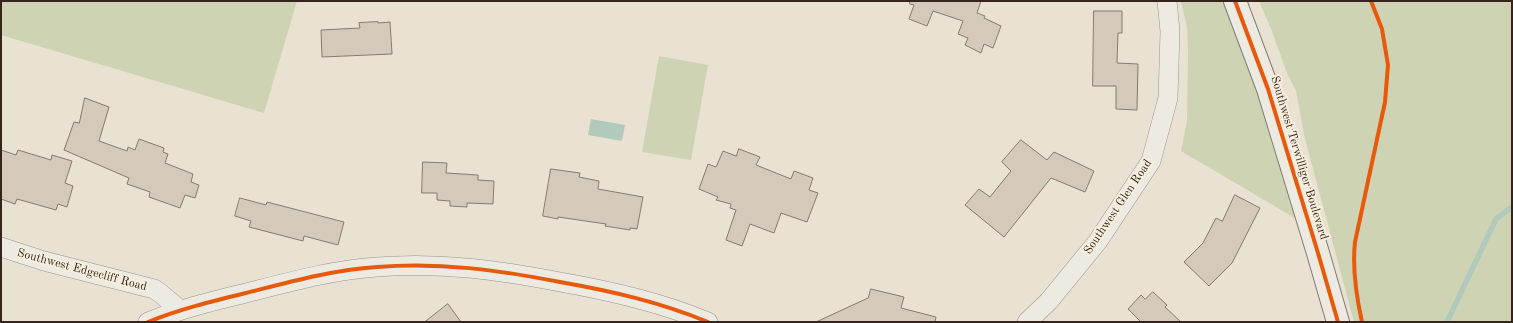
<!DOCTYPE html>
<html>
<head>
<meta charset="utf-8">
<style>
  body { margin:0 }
  #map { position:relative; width:1513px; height:323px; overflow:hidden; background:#e9e2d3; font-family:"Old Standard TT",serif }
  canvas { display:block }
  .frame { position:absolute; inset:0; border:2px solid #35241c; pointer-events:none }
</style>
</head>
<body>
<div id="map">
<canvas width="1513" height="323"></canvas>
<div class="frame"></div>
</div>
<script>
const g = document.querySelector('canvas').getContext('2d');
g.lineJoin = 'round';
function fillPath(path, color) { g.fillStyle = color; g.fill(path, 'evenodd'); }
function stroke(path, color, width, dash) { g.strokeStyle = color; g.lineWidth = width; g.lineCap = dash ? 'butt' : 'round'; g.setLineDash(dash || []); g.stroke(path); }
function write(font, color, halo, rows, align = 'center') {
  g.font = font + ' "Old Standard TT",serif'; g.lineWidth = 4; g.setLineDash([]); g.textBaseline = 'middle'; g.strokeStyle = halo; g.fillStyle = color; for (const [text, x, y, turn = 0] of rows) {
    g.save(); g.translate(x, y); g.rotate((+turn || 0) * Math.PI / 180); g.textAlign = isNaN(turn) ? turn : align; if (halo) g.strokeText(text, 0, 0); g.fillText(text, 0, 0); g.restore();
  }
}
fillPath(new Path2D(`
  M1 1H297L264 113 1 35Z
  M1181 1H1224L1269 121 1298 220 1181 151 1187 121 1188 53 1187 27Z
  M1259 1H1512V322H1354L1305 139 1296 91 1287 73 1271 29Z
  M659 56 708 65 691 160 642 152Z`), '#ced3b4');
fillPath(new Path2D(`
  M591 119 625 125 622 141 588 135Z`), '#b2cabc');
stroke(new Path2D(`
  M1447 322 1496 219 1512 207`), '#b2cabc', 5.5);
const building = new Path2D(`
  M910 1H981L977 13 985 16 984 18 1001 26 993 48 984 44 981 53 965 45 968 38 958 34 963 21 933 11 927 26 909 19 914 5 910 4Z
  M1094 11H1122V33H1118L1117 63 1138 64 1137 110 1116 109V86H1093Z
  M378 22V23L390 22 392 54 322 57 321 30 360 28 359 23Z
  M85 98 109 107 99 141 127 151 128 147 135 150 139 139 164 148 163 152 168 154 165 163 193 174 191 182 199 185 195 198 185 195 180 208 149 197 150 192 127 184 129 178 64 150 74 122 79 123Z
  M1021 140 1047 160 1054 152 1094 171 1085 192 1051 178 1004 237 965 205 979 189 990 197 1011 171 1002 162Z
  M739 149 760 157 756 165 791 179 794 171 813 178 809 190 818 193 807 222 781 213 774 233 750 224 742 246 726 240 736 210 730 208 731 204 716 200 718 197 699 189 708 164 716 167 723 151 736 156Z
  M1 150 16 155 18 150 51 160 52 155 72 161 65 183 73 186 67 207 58 204 56 210 17 199 15 204 1 199Z
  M423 162 447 163 446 173 478 175V180L494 181 493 204 467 203V207L450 206V201L437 200V193H422Z
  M551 169 580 173 579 177 599 181 598 189 643 197 637 229 630 228V230L605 226 606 224 558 217V219L543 216Z
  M1235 195 1260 208 1232 263 1209 286 1184 262 1203 243 1216 218 1222 221Z
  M240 198 266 205 267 202 344 222 338 245 304 236 303 241 249 227 251 221 235 216Z
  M871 289 904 297 901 308 936 317 935 322H816L868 298Z
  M1153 292 1167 305 1165 307 1181 322H1141L1128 309 1141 295 1145 299Z
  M448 304 461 322H425Z`);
fillPath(building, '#d4c9bb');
stroke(building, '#827b73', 1);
const street = new Path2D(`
  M1 247 44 261 154 289 160 293 180 310
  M148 322C180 309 213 301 246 293 289 282 332 270 377 267 440 262 498 270 560 282 611 291 660 302 708 322
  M1027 322 1049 301 1098 241 1151 161 1168 98 1170 31 1167 1`);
const secondary = new Path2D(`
  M1235 1 1268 89 1318 253 1338 322`);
stroke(street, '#9b948c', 20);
stroke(secondary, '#827b73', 24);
stroke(street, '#edeae2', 19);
stroke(secondary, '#edeae2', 22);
stroke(new Path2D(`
  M1235 1 1268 89 1318 253 1338 322
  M148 322C180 309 213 301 246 293 289 282 332 270 377 267 440 262 498 270 560 282 611 291 660 302 708 322
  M1362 322C1356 295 1352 269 1355 242L1385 102 1388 65 1382 29 1371 1`), '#e8590c', 4);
write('12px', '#35241c', '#f6efdd', [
  ["Southwest Terwilliger Boulevard",1299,158,73],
  ["Southwest Glen Road",1118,207,-56],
  ["Southwest Edgecliff Road",82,270,15]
]);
</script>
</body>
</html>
